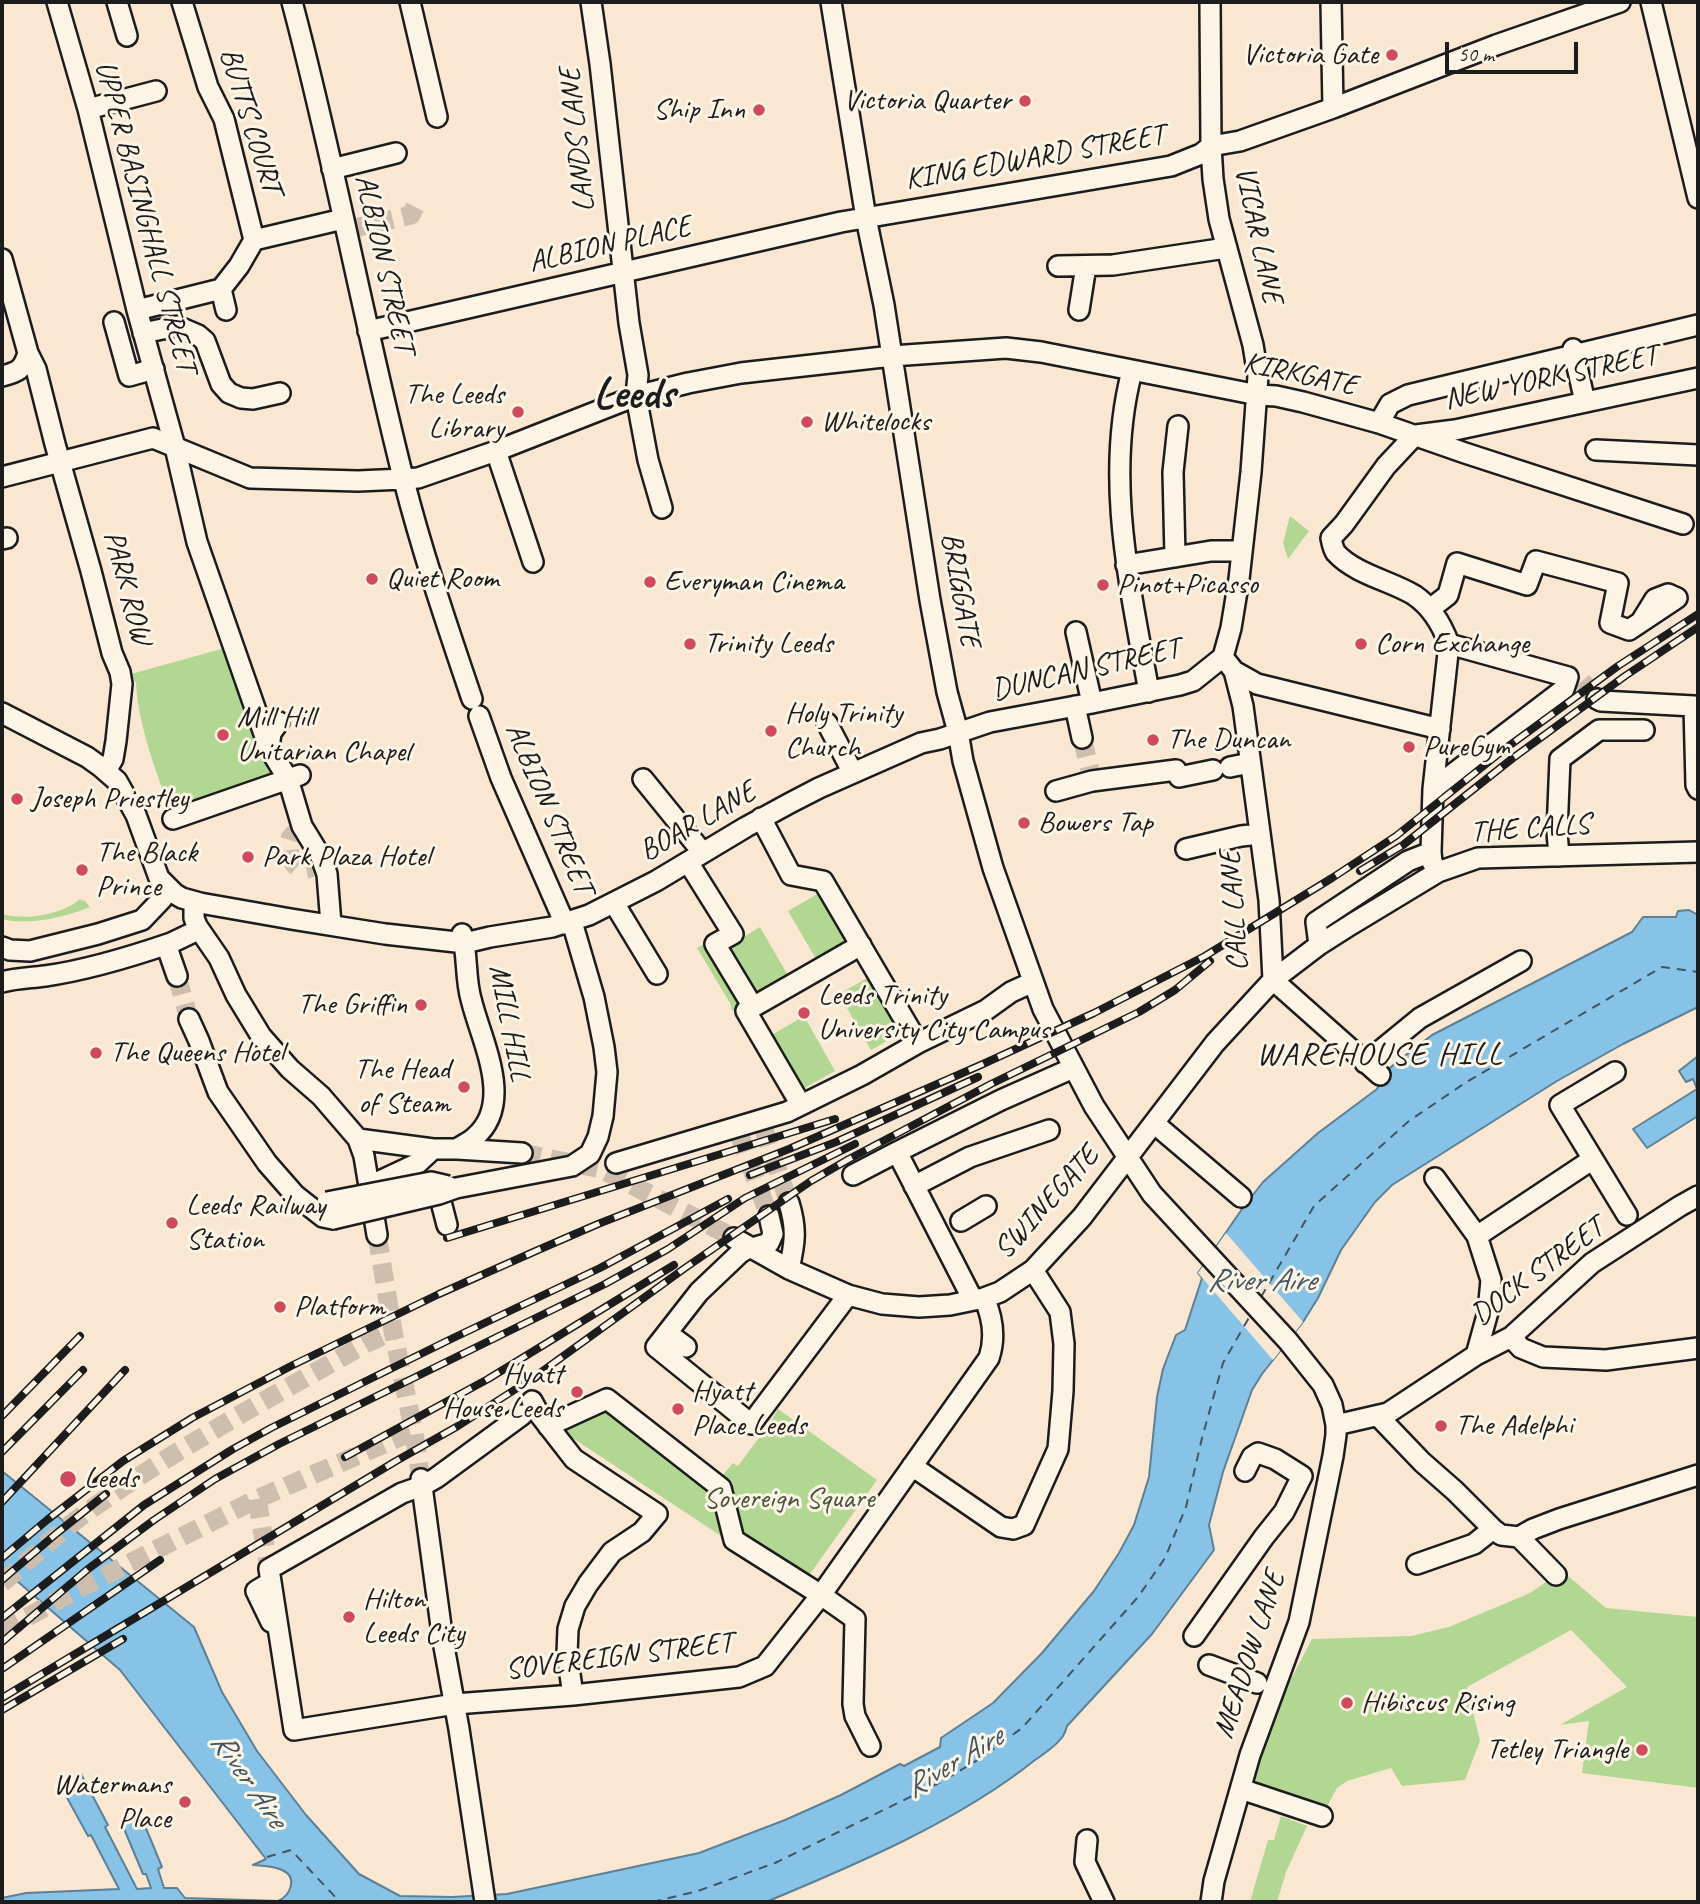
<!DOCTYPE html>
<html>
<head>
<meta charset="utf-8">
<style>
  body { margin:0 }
  #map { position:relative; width:1700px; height:1904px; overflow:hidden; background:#fae7d2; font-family:Caveat,sans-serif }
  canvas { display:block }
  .frame { position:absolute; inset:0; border:4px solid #1c1c1c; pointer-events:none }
  .scale { position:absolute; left:1445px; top:42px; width:133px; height:32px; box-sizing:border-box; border:4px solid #1c1c1c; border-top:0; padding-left:9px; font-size:21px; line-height:24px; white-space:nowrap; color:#1c1c1c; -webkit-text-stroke:5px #fcf5e5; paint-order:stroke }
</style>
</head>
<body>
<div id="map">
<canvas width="1700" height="1904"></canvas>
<div class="frame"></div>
<div class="scale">50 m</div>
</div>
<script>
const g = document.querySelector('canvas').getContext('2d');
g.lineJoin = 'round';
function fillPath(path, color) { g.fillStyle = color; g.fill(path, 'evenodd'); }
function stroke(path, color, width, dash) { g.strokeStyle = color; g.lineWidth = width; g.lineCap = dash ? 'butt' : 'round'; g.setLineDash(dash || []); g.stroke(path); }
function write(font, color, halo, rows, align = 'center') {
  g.font = font + ' Caveat,sans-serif'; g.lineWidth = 6; g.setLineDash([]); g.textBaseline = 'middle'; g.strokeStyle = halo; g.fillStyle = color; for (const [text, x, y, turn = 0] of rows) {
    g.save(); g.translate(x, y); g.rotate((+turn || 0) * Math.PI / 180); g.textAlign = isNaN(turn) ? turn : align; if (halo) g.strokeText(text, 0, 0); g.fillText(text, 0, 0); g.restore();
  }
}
fillPath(new Path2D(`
  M1290 516 1309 531 1288 559 1283 543Z
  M232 646 284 777 171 814C157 772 138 727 136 682L124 676Z
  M821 892 852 944 819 964 788 911Z
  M80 899 83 901 84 900 90 907C65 917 28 926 2 919V914C27 921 63 914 80 899Z
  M760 927 790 979 757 999 727 947Z
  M706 943 744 1004 732 1011 730 1003 697 948Z
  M871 976 903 1032 871 1050 839 994Z
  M804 1016 835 1071 801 1090 770 1036Z
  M605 1407 716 1483 733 1463 738 1466 770 1423 778 1409 877 1480 800 1588 571 1437 561 1425Z
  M1562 1571 1606 1608 1698 1617V1788L1582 1773 1589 1721 1560 1725 1627 1687 1571 1630 1467 1687 1480 1741 1465 1780 1402 1786 1391 1768 1347 1781 1337 1788 1325 1810 1248 1786 1276 1708 1312 1639 1411 1636 1449 1627 1530 1593Z
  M1281 1816 1307 1826 1286 1872 1277 1902H1250L1268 1840H1274Z`), '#b1d793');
const water = new Path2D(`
  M1689 910 1698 915V1007L1623 1044 1557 1081 1392 1185 1375 1202 1341 1250 1318 1298 1303 1322 1262 1374 1252 1390 1223 1472 1209 1525 1214 1550 1152 1634 1067 1726C1066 1729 1065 1733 1063 1736 1057 1745 1044 1754 1035 1760 959 1821 855 1865 766 1902H2V1898L26 1893 119 1889 91 1835 88 1836 60 1785 81 1774 108 1825 105 1827 137 1889 151 1888 146 1874H143L122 1824 141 1816 162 1867 158 1869 164 1888H177L185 1898 278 1901C291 1895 298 1877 282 1870 274 1866 262 1866 253 1865L266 1859 120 1670 2 1568V1471L194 1627 222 1692 257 1751 306 1815 359 1874 400 1896 452 1897 507 1894 699 1853 785 1820 841 1795 900 1764 904 1766 940 1747 941 1738 993 1703 1042 1653 1094 1591 1119 1553 1134 1525 1149 1477 1157 1397 1163 1369 1176 1335 1185 1330 1202 1278 1198 1273 1242 1209 1263 1182 1318 1133 1377 1089 1384 1073 1398 1061 1432 1035 1632 932 1643 917H1676L1678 911Z
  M1698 1056V1116L1647 1148 1633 1129 1697 1089 1693 1079 1686 1082 1679 1071Z`);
fillPath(water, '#86c3e6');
stroke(water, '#5c8095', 2);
fillPath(new Path2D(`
  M1226 1233 1303 1322 1273 1360 1198 1273Z`), '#fae7d2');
stroke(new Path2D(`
  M1261 1297 1314 1206 1409 1121 1465 1083 1662 967 1698 972
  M267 1857 291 1850 340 1902
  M652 1902 698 1891 775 1863 943 1781 984 1756 1022 1728 1138 1597 1165 1558 1186 1507 1202 1438 1223 1363 1251 1314`), '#415663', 2, [9, 7]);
stroke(new Path2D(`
  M346 230 411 215 415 207
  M1582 681 1597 699
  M1082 738 1090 770
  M305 831C302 832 297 832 294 834 284 840 290 867 301 869 308 870 316 865 324 865
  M177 976 189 1019
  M763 1127 789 1203
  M739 1134 769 1216
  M522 1153 601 1169 734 1238
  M377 1235 393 1331 414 1433 421 1479
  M257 1499 269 1569
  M2 1583C25 1564 47 1543 71 1524 164 1454 268 1399 369 1342L393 1331
  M2 1631 82 1587 257 1499 400 1437 414 1433`), '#cebeae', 19, [19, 10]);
const minor = new Path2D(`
  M57 2 88 109 137 310 175 447 197 542 269 748 288 779 302 826 321 857 327 874 331 924
  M117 2 127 36
  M292 2C334 159 363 319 403 477 422 552 447 625 472 699
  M410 2 437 117
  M591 2 600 64 629 323 638 375 636 396 648 460 662 508
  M831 2 866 218 884 305 930 600 947 692 958 732 963 761 993 868 1043 1009 1094 1106 1152 1194 1288 1341 1323 1385 1332 1405 1336 1425V1435L1333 1456 1299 1622 1250 1755 1214 1881 1211 1902
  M1210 2 1211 146 1213 179 1219 219 1253 345 1258 376 1251 472 1239 579 1231 628 1223 657
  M1331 2 1333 108
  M1651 2 1698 198
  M88 109 156 91
  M332 169 396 153
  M254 240 343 219
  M2 259 28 353 36 369 55 444 91 571 112 653 120 672 122 684 116 741 113 759 106 771
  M1058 266 1113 265 1226 248
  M221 289 226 310
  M137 310 221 289 239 266 254 240 224 119 208 87 182 2
  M1079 310 1086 266
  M114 322 129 376 154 369
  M368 331 841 222 1171 166 1201 154 1211 146 1240 141 1333 108 1496 45 1620 2
  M143 333 177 326 198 335 205 341 221 384 229 393 241 398 253 399 280 393
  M1573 349 1585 402
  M1132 371C1104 478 1130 586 1149 692
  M2 376C18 372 23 370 28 353
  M1379 423 1390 404 1408 395 1698 325
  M1415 435 1386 466 1344 524 1331 538C1332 543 1333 549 1336 553 1355 574 1391 581 1414 595 1432 607 1442 625 1449 644L1433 789 1431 852 1432 862 1438 872
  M1416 435 1455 430 1698 378
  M1596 450 1698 455
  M496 451 533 562
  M2 477 153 438 250 478 358 481 403 479 418 478 496 451 636 396 688 383 741 373 892 356 1006 348 1041 352 1258 395 1276 396 1303 402 1379 423 1465 453 1683 524
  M2 539 7 538
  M1175 557 1173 472 1178 426
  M1126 565 1211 551H1242
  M1430 609 1448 595 1457 563 1527 585 1536 561 1618 583 1610 623 1629 630 1677 598 1668 594 1655 599 1642 620
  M1076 632 1092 703
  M1223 657 1234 671 1243 706 1269 900 1273 980
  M1234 671 1257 684 1440 729
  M1597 699 1601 701 1694 706 1696 785 1698 789
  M1075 706 1082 738
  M2 713 87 757 101 767 117 781 136 815 159 878 175 894 182 898 200 903 291 919 385 934 465 943 490 937 552 927 589 915 656 881 746 827 790 803 819 788 921 743 940 739 990 722 1092 703 1180 685 1193 681 1223 657
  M479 716 501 778 565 924
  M827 723 853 773
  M269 748 271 733 279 722
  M1230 767 1250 763
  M643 779 703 853
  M1433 789 1564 689 1568 677 1449 644
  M1056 791 1092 781 1176 770 1179 777 1213 770
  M761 818 791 875 823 881 918 1043
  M173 819 300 775
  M1186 849 1241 836 1260 834
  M1559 856 1557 832 1560 759 1599 730H1644
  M688 862 733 934 715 944 753 1007 746 1011 801 1105
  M200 903 194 910V918L197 926 219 958 236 995 261 1036 290 1069 321 1096 358 1139 433 1149H457L522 1153
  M614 903 657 974
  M572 922 594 997 604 1047 607 1072 603 1116
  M1319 945 1316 922 1408 861 1431 852
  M2 947 10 950 30 951 98 934 142 920 162 899
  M177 976 168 950 171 943 198 930
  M1273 980 1380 1075
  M2 982C16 978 30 978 45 976 88 970 130 957 171 943
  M753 1007 861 945
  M189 1019 199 1041 218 1092 267 1163 295 1195 323 1217 333 1219
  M1365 1063 1420 1018 1521 961
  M1615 1072 1560 1105 1627 1215
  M1155 1124 1241 1197
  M358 1139 364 1156 377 1235
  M457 1149C462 1145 470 1142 475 1137 515 1102 481 1041 471 999 465 978 468 956 462 934
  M616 1163 787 1112 862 1075 918 1043 986 1010 1011 992 1033 982
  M853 1175 897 1152
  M1435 1178 1477 1236
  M369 1186 418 1163 433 1149
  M914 1186 970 1157 1049 1130
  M439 1194 447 1225
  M789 1203C797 1229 795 1243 789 1269
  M769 1216 773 1234 769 1243 745 1250 740 1253 699 1292 656 1347 751 1424 848 1295
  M961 1221 986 1206
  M734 1238 789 1269 848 1295 882 1304 919 1307 950 1305 984 1298 1000 1292 1033 1270 1082 1217 1215 1043 1273 980 1319 945 1352 924 1438 872 1478 858 1698 852
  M973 1300 897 1152 1001 1100 1073 1068
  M667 1333 686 1347
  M1511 1337 1521 1348 1543 1357 1606 1360 1698 1348
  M1476 1355 1488 1312 1491 1280 1477 1236 1593 1159
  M532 1401 539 1414 574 1459 657 1514 642 1532 612 1552 588 1584 575 1606 568 1629 567 1654 573 1695
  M522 1415 436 1478 422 1486 402 1493 269 1569 294 1730 455 1704 573 1695 739 1677 765 1666 821 1595 989 1358C996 1337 993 1318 984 1298
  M1378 1416 1422 1462 1455 1491 1493 1529 1501 1535 1519 1537 1556 1575
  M1336 1425 1388 1413 1476 1355 1511 1337 1592 1263 1680 1206 1698 1196
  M548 1426 607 1399 721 1488 734 1540 821 1595 855 1619 853 1704 855 1716 870 1746
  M912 1466 1001 1527 1013 1529 1024 1525 1058 1449 1063 1391 1064 1344 1060 1312 1033 1270
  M421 1479 443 1641 459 1729 485 1902
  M1519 1537 1533 1529 1559 1519 1698 1475
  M1417 1564 1474 1544 1493 1529
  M271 1582 256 1591 271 1622
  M1194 1636 1264 1537 1284 1512 1302 1476 1275 1459 1258 1453 1252 1457 1245 1471
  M1209 1665 1257 1683
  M1241 1789 1322 1816
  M1087 1840 1085 1862 1104 1902`);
stroke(minor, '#1c1c1c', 24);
stroke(minor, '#fcf5e5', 19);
const rail = new Path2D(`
  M1360 871 1403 845 1513 758 1625 676 1698 627
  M750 1175 836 1142 978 1077
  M447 1238 835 1119
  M2 1416 80 1336
  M2 1452 83 1370
  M345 1457 488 1379 674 1265
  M2 1502 125 1370
  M2 1558 47 1520 123 1461 192 1418 291 1366 439 1294 538 1250 598 1224 789 1149 983 1064 1094 1013 1205 956 1332 878 1396 836 1506 748 1618 666 1698 614
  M2 1580 57 1533 106 1494
  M2 1618 144 1505 233 1449 271 1428 449 1340 600 1268 728 1199
  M2 1642 88 1569 154 1520 215 1479 279 1444 605 1284 668 1249 745 1198 855 1144
  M2 1669 160 1560
  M2 1698 396 1461 458 1426 533 1378 685 1268 811 1181 849 1159 991 1084 1139 1012 1175 990 1210 961
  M2 1710 123 1639`);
stroke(rail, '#1c1c1c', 8);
stroke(rail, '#fcf5e5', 5, [16]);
const minorBridge = new Path2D(`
  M327 1202 431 1182 448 1186
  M333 1219 439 1194 456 1188 572 1166 590 1154 598 1137 603 1116`);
stroke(minorBridge, '#1c1c1c', 24, []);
stroke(minorBridge, '#fcf5e5', 19);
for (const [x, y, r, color] of [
  [1392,55,7,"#d1495b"],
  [1025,101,7,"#d1495b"],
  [759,110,7,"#d1495b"],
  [518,412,7,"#d1495b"],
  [807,422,7,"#d1495b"],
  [372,579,7,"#d1495b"],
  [650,582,7,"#d1495b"],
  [1103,585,7,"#d1495b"],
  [690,644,7,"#d1495b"],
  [1361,644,7,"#d1495b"],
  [771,731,7,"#d1495b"],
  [223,735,7,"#d1495b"],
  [1153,740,7,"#d1495b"],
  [1409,747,7,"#d1495b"],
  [17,799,7,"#d1495b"],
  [1024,823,7,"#d1495b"],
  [248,857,7,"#d1495b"],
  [82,870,7,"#d1495b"],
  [421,1005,7,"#d1495b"],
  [804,1013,7,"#d1495b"],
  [96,1053,7,"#d1495b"],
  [464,1087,7,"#d1495b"],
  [172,1223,7,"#d1495b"],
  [280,1307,7,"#d1495b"],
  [577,1392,7,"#d1495b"],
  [678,1409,7,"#d1495b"],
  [1441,1426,7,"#d1495b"],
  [68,1479,9,"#d1495b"],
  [349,1617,7,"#d1495b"],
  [1347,1703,7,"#d1495b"],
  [1642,1750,7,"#d1495b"],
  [185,1802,7,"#d1495b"]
]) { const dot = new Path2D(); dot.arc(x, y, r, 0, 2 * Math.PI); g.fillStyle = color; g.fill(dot); stroke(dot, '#fcf5e5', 2.5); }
write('30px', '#1c1c1c', '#fcf5e5', [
  ["Victoria Gate",1378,55,"right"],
  ["Victoria Quarter",1011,101,"right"],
  ["Ship Inn",745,110,"right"],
  ["The Leeds",504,395,"right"],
  ["Library",504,429,"right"],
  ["Whitelocks",821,422],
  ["Quiet Room",386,579],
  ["Everyman Cinema",664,582],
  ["Pinot+Picasso",1117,585],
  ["Trinity Leeds",704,644],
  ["Corn Exchange",1375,644],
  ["Holy Trinity",785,714],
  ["Church",785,748],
  ["Mill Hill",237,718],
  ["Unitarian Chapel",237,752],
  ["The Duncan",1167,740],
  ["PureGym",1423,747],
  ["Joseph Priestley",31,799],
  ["Bowers Tap",1038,823],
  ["The Black",96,853],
  ["Prince",96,887],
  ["Park Plaza Hotel",262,857],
  ["Leeds Trinity",818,996],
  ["University City Campus",818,1030],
  ["The Griffin",407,1005,"right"],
  ["The Queens Hotel",110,1053],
  ["The Head",450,1070,"right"],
  ["of Steam",450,1104,"right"],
  ["Leeds Railway",186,1206],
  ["Station",186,1240],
  ["Platform",294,1307],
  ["Hyatt",563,1375,"right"],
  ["House Leeds",563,1409,"right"],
  ["Hyatt",692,1392],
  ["Place Leeds",692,1426],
  ["The Adelphi",1455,1426],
  ["Leeds",84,1479],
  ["Hilton",363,1600],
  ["Leeds City",363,1634],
  ["Hibiscus Rising",1361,1703],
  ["Tetley Triangle",1628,1750,"right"],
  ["Watermans",171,1785,"right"],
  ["Place",171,1819,"right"]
], 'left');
write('30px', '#1c1c1c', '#fcf5e5', [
  ["BUTTS COURT",250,121,73],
  ["LANDS LANE",578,140,-96],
  ["KING EDWARD STREET",1035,158,-10],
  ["UPPER BASINGHALL STREET",145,217,75],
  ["VICAR LANE",1258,235,78],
  ["ALBION PLACE",610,245,-13],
  ["ALBION STREET",384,264,77],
  ["KIRKGATE",1300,375,12],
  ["NEW YORK STREET",1551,378,-12],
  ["PARK ROW",127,588,75],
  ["BRIGGATE",960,590,80],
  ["DUNCAN STREET",1086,670,-13],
  ["ALBION STREET",549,809,67],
  ["BOAR LANE",698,822,-30],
  ["THE CALLS",1530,829,-4],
  ["CALL LANE",1235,911,-94],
  ["MILL HILL",509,1023,79],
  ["SWINEGATE",1047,1203,-48],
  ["DOCK STREET",1538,1272,-37],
  ["MEADOW LANE",1250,1655,-72],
  ["SOVEREIGN STREET",619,1657,-7]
]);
write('30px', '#495440', '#fcf5e5', [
  ["Sovereign Square",789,1499]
]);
g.letterSpacing = '2px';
write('32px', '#1c1c1c', '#fcf5e5', [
  ["WAREHOUSE HILL",1380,1056]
]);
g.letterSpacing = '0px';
write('italic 32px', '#415663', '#fcf5e5', [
  ["River Aire",1261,1282],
  ["River Aire",954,1763,-31],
  ["River Aire",248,1780,55]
]);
write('bold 44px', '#1c1c1c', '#fcf5e5', [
  ["Leeds",634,395]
]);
</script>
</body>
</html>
